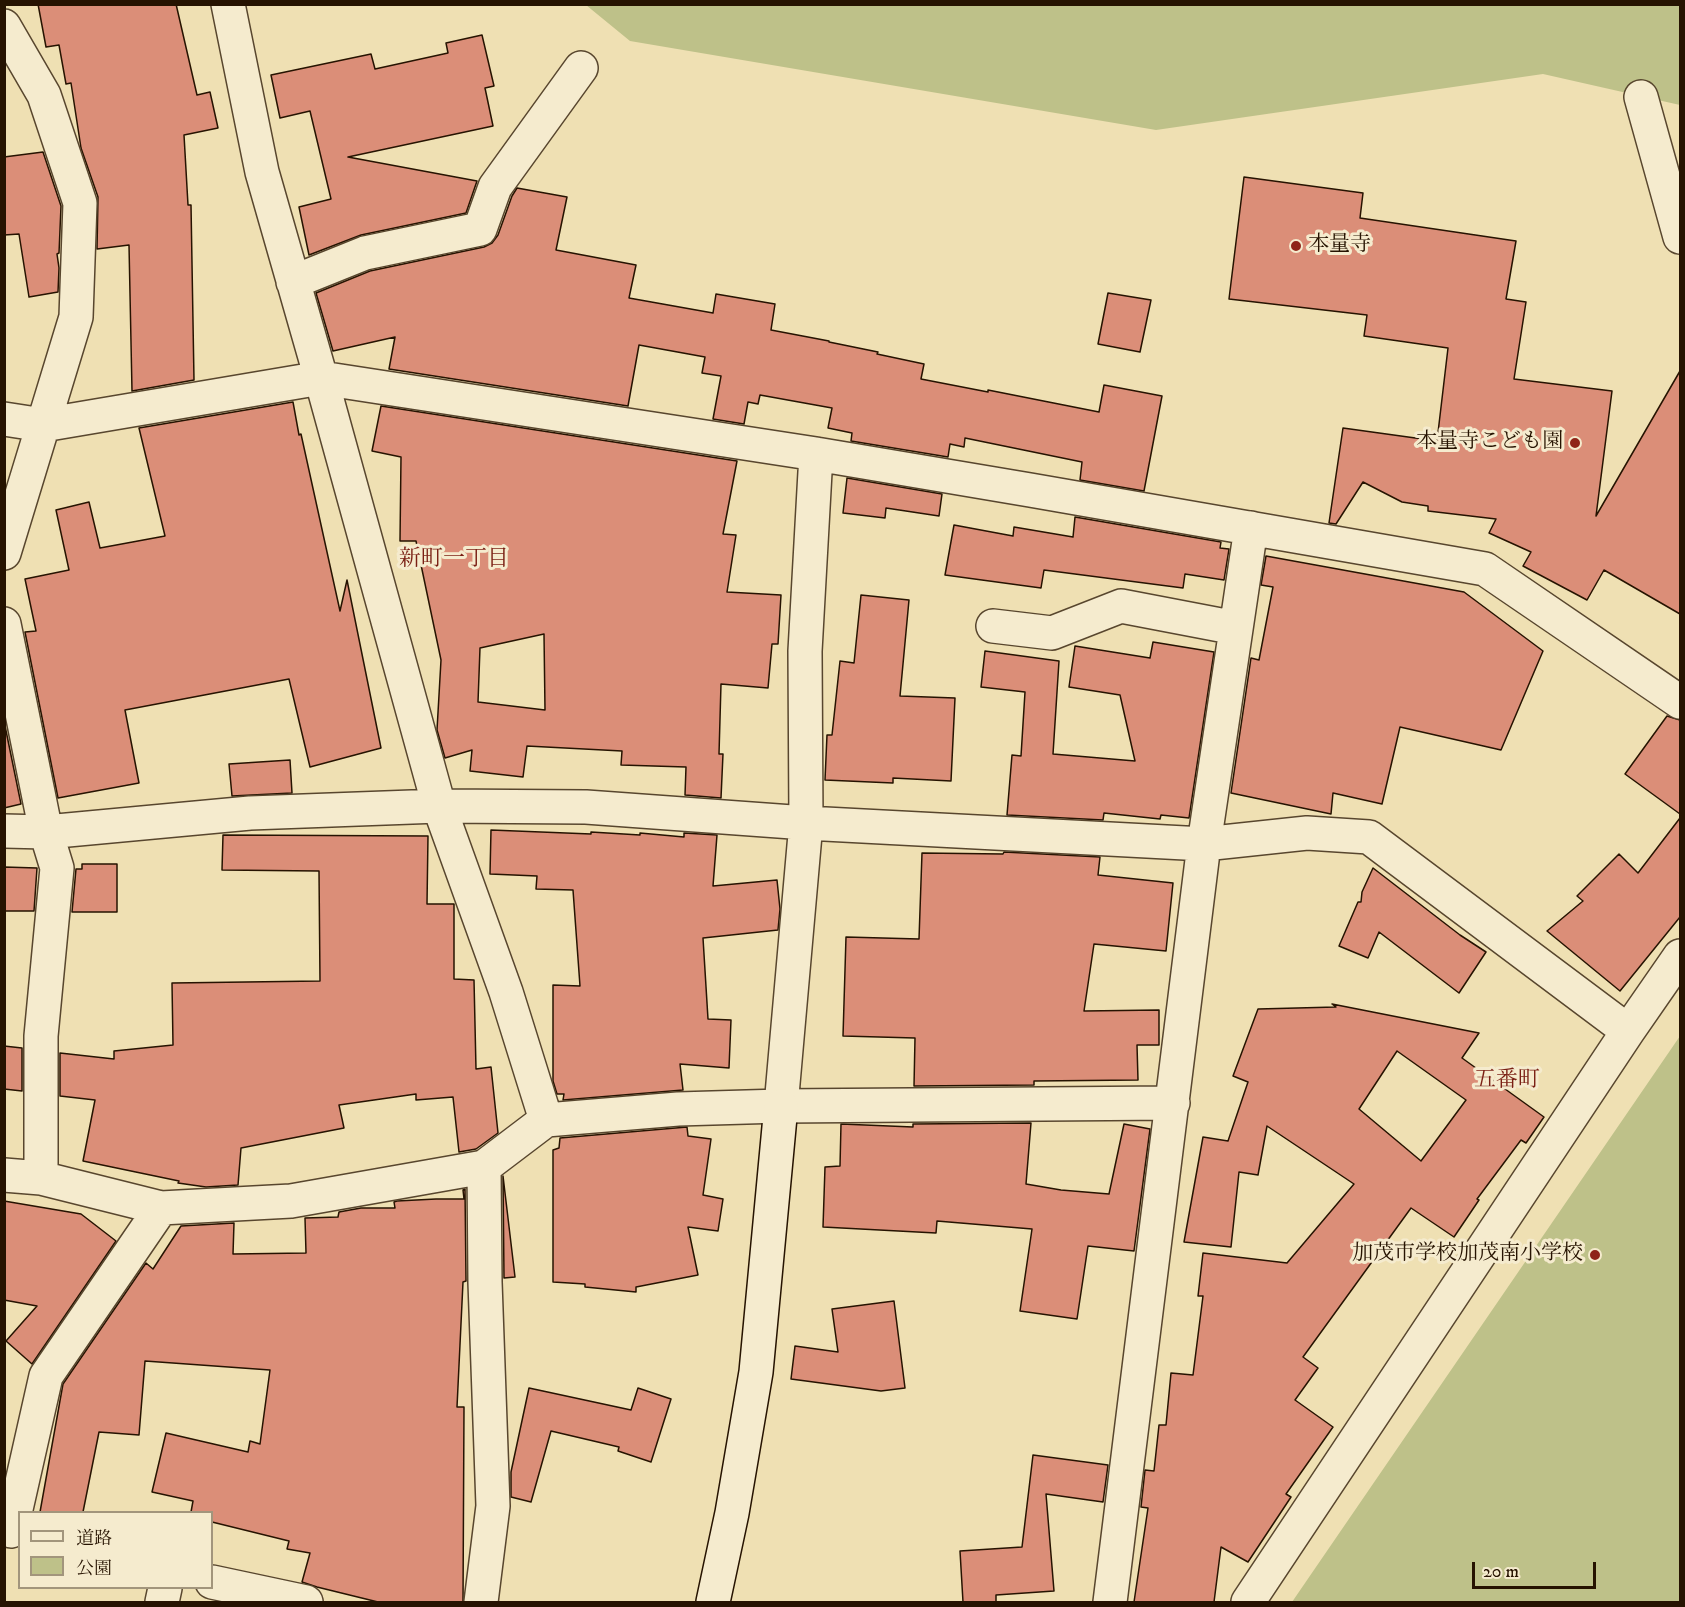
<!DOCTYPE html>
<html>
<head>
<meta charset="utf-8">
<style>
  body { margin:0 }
  #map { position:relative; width:1685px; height:1607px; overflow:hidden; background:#efe0b3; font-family:"IM FELL DW Pica","Noto Serif JP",serif }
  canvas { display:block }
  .frame { position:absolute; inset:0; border:6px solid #261301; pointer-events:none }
  .legend { position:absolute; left:18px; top:1511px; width:195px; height:78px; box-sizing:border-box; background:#f5ebce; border:2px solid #a2957c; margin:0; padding:8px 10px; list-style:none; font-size:18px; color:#261301 }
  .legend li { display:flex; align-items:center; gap:12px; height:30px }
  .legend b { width:30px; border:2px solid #a2957c }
  .scale { position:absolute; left:1472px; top:1562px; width:124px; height:27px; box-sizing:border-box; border:3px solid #261301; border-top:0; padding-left:8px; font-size:18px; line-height:21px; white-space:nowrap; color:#261301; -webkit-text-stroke:4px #f5ebce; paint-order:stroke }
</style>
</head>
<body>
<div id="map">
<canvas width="1685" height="1607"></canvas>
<div class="frame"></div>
<ul class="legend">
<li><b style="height:8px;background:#f5ebce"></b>道路</li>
<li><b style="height:16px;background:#bec189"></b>公園</li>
</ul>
<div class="scale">20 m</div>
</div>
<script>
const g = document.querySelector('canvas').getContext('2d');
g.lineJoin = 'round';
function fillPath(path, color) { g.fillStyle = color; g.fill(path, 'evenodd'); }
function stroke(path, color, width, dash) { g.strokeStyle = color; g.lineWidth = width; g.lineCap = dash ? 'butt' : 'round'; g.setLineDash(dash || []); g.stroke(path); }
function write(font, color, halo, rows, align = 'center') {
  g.font = font + ' "IM FELL DW Pica","Noto Serif JP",serif'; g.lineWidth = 6; g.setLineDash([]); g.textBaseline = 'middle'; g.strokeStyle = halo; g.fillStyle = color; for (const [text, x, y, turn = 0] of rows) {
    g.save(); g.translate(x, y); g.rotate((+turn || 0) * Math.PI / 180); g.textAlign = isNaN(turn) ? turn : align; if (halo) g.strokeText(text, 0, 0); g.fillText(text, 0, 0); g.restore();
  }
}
fillPath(new Path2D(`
  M586 5H1680V105L1543 74 1156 130 630 41Z
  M1680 1036V1602H1292Z`), '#bec189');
const building = new Path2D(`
  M38 4H176L197 95 210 92 218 128 184 135 188 205H191L194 380 132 391 129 245 97 249 98 197 81 148 71 83 66 84 59 45 46 47Z
  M482 35 494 86 485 88 493 126 348 157 477 181 466 213 361 235 309 255 299 207 331 199 310 111 280 118 271 75 371 54 375 69 448 53 446 43Z
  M43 152 61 206 59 253 57 254 59 268 58 292 29 297 19 234 4 235V157Z
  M1244 177 1363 193 1360 218 1516 241 1506 299 1526 302 1514 379 1612 391 1596 516 1680 371V614L1604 570 1587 600 1523 566 1531 552 1489 533 1496 519 1428 511V506L1402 502 1363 482 1336 524 1329 523 1343 428 1437 441 1448 348 1364 336 1367 315 1229 299Z
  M517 188 567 197 556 250 636 265 629 298 713 313 716 294 775 304 771 330 829 341V342L878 352 877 354 924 364 921 379 988 392V390L1099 412 1104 385 1162 396 1144 491 1080 480 1082 462 965 438 964 447 950 444 948 457 851 441 852 433 828 428 832 408 760 395 758 404 748 402 744 424 713 419 721 376 702 373 705 357 639 345 628 406 389 369 395 337 333 351 316 293 370 271 484 247 492 243 498 235 512 196Z
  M1108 293 1151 300 1140 352 1098 344Z
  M293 402 299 435 301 434 340 611 347 580 381 748 310 767 289 679 125 710 139 783 58 798 25 632 36 631 25 579 69 570 56 510 89 502 100 548 165 536 139 428Z
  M381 406 737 461 723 534 736 535 727 592 781 595 778 644H772L768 688 721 684 719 754H723L721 798 685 795 686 767 621 765 622 751 527 746 523 777 470 771 472 750 445 758 437 730 441 660 416 541H400L401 457 372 451ZM544 634 545 710 478 702 480 648Z
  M847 478 942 494 939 516 886 508 885 518 843 513Z
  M1075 517 1221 542 1220 548 1229 549 1224 580 1185 574 1183 588 1044 570 1041 588 945 575 954 525 1013 536 1014 527 1073 537Z
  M1266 556 1464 592 1543 651 1501 750 1400 727 1382 804 1333 793 1331 814 1231 793 1251 658 1259 660 1273 587 1261 585Z
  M861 595 909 600 900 696 955 698 951 781 893 778V783L825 780 827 735H832L840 661 854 663Z
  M1153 642 1214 652 1189 818 1161 815 1160 819 1104 813 1103 820 1007 815 1012 755 1021 756 1025 692 981 687 985 651 1059 661 1053 754 1135 761 1120 695 1069 687 1075 646 1150 658Z
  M1667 716 1680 720V814L1625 774Z
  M4 721 21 804 4 808Z
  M290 760 292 793 232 796 229 764Z
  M1680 818V917L1620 991 1547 931 1583 901 1577 896 1619 854 1638 873Z
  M491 830 591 834V832L640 835V833L684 837V833L717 835 713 886 777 880 780 909 778 930 703 938 708 1019 731 1020 729 1068 680 1064 683 1090 563 1100 564 1094H557L553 1081V985L580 986 573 890 536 889 537 876 490 874Z
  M223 835 428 836 427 904H454V979L474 980 476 1069 491 1067 498 1133 476 1149 459 1152 453 1097 416 1100V1094L339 1105 344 1128 241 1148 238 1185 206 1187 178 1183 179 1181 83 1161 95 1100 60 1096V1053L114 1059V1051L173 1045 172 983 320 981 319 871 222 870Z
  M1004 852 1100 857 1098 875 1173 883 1166 951 1094 944 1084 1011 1159 1010V1045H1137L1138 1080 1034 1081V1085L914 1086 915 1038 843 1036 846 937 919 939 922 853 1003 854Z
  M82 864H117V912H72L76 869H82Z
  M4 867 37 868 34 911H4Z
  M1373 868 1460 935 1486 952 1459 993 1379 932 1368 958 1339 946 1358 902H1361L1362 892Z
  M1332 1004 1479 1033 1462 1058 1544 1117 1526 1143 1521 1140 1477 1199 1479 1200 1454 1237 1411 1208 1303 1357 1318 1368 1295 1400 1333 1427 1286 1494 1291 1497 1248 1562 1221 1547 1214 1602H1134L1148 1508 1141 1507 1145 1470 1154 1471 1159 1425H1166L1171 1373 1193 1375 1203 1296H1198L1203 1253 1287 1263 1354 1184 1267 1126 1258 1175 1239 1172 1231 1247 1184 1242 1203 1137 1228 1141 1248 1082 1233 1076 1258 1009 1336 1007ZM1397 1051 1466 1100 1421 1161 1359 1109Z
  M4 1046 22 1048V1091L4 1089Z
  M1031 1123 1026 1184 1061 1190 1109 1194 1124 1124 1150 1129 1134 1251 1088 1246 1077 1319 1020 1311 1032 1229 937 1221 936 1233 823 1227 825 1167 840 1166 841 1124 913 1127V1124Z
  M687 1127 688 1136 711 1139 703 1195 723 1199 718 1231 688 1227 698 1275 636 1287V1292L585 1287V1284L553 1282V1150L559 1148 560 1138Z
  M503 1176 515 1277 504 1278Z
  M465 1189 466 1281 463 1282 457 1407H464L463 1602H378L317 1587 302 1582 310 1553 287 1549 289 1541 212 1522V1512H191L193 1501 152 1492 166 1433 248 1452 250 1441 260 1444 270 1370 145 1361 139 1435 99 1432 83 1512H40L63 1384 146 1263 153 1269 181 1226 234 1223 233 1254 306 1253 305 1218 338 1217 339 1212 361 1208H395L394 1202 397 1201 436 1199H464L463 1190Z
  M4 1201 81 1214 116 1241 32 1364 6 1341 37 1306 4 1300Z
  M894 1301 905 1388 881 1391 791 1379 795 1346 838 1352 832 1309Z
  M529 1388 631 1410 638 1388 671 1399 651 1462 618 1451 619 1447 551 1431 531 1502 511 1497V1472Z
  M1033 1455 1108 1465 1103 1502 1046 1494 1054 1591 996 1595V1602H963L960 1551 1022 1547Z`);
fillPath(building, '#db8e78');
stroke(building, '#261301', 1.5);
const street = new Path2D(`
  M228 4 262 172 321 378 439 806 506 992 546 1120
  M4 26 44 95 80 203 76 317 4 553
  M1641 97 1680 237
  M293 282 365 253 480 229 495 187 581 68
  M4 419 43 425 321 378 816 454 1030 490 1485 569 1680 702
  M4 624 46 832 57 868 41 1036V1178
  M993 626 1052 633 1121 606 1236 628
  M4 831 46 832 250 813 439 806 586 807 806 823 1204 844 1307 833 1369 837 1628 1031
  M781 1106 806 823 805 651 816 454
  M4 1175 41 1178 161 1208 291 1201 484 1167 546 1120 678 1109 781 1106 1173 1103
  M11 1531 46 1376 161 1208
  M212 1582 306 1602
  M162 1602 165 1588
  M481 1602 493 1506 485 1282 484 1167
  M1110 1602 1204 844 1251 528
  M1248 1602 1628 1031 1680 956`);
const secondary = new Path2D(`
  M713 1602 732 1513 756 1372 781 1106`);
stroke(street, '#58462e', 36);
stroke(secondary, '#261301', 36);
stroke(street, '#f5ebce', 33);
stroke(secondary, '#f5ebce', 33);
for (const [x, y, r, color] of [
  [1296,246,6,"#8f2418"],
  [1575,443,6,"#8f2418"],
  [1595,1255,6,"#8f2418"]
]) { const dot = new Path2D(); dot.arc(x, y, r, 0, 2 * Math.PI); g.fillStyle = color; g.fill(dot); stroke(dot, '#f5ebce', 2); }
write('21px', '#261301', '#f5ebce', [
  ["本量寺",1308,246,"left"],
  ["本量寺こども園",1563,443],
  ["加茂市学校加茂南小学校",1583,1255]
], 'right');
write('22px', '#7a1f14', '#f5ebce', [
  ["新町一丁目",454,560],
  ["五番町",1507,1081]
]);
</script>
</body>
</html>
